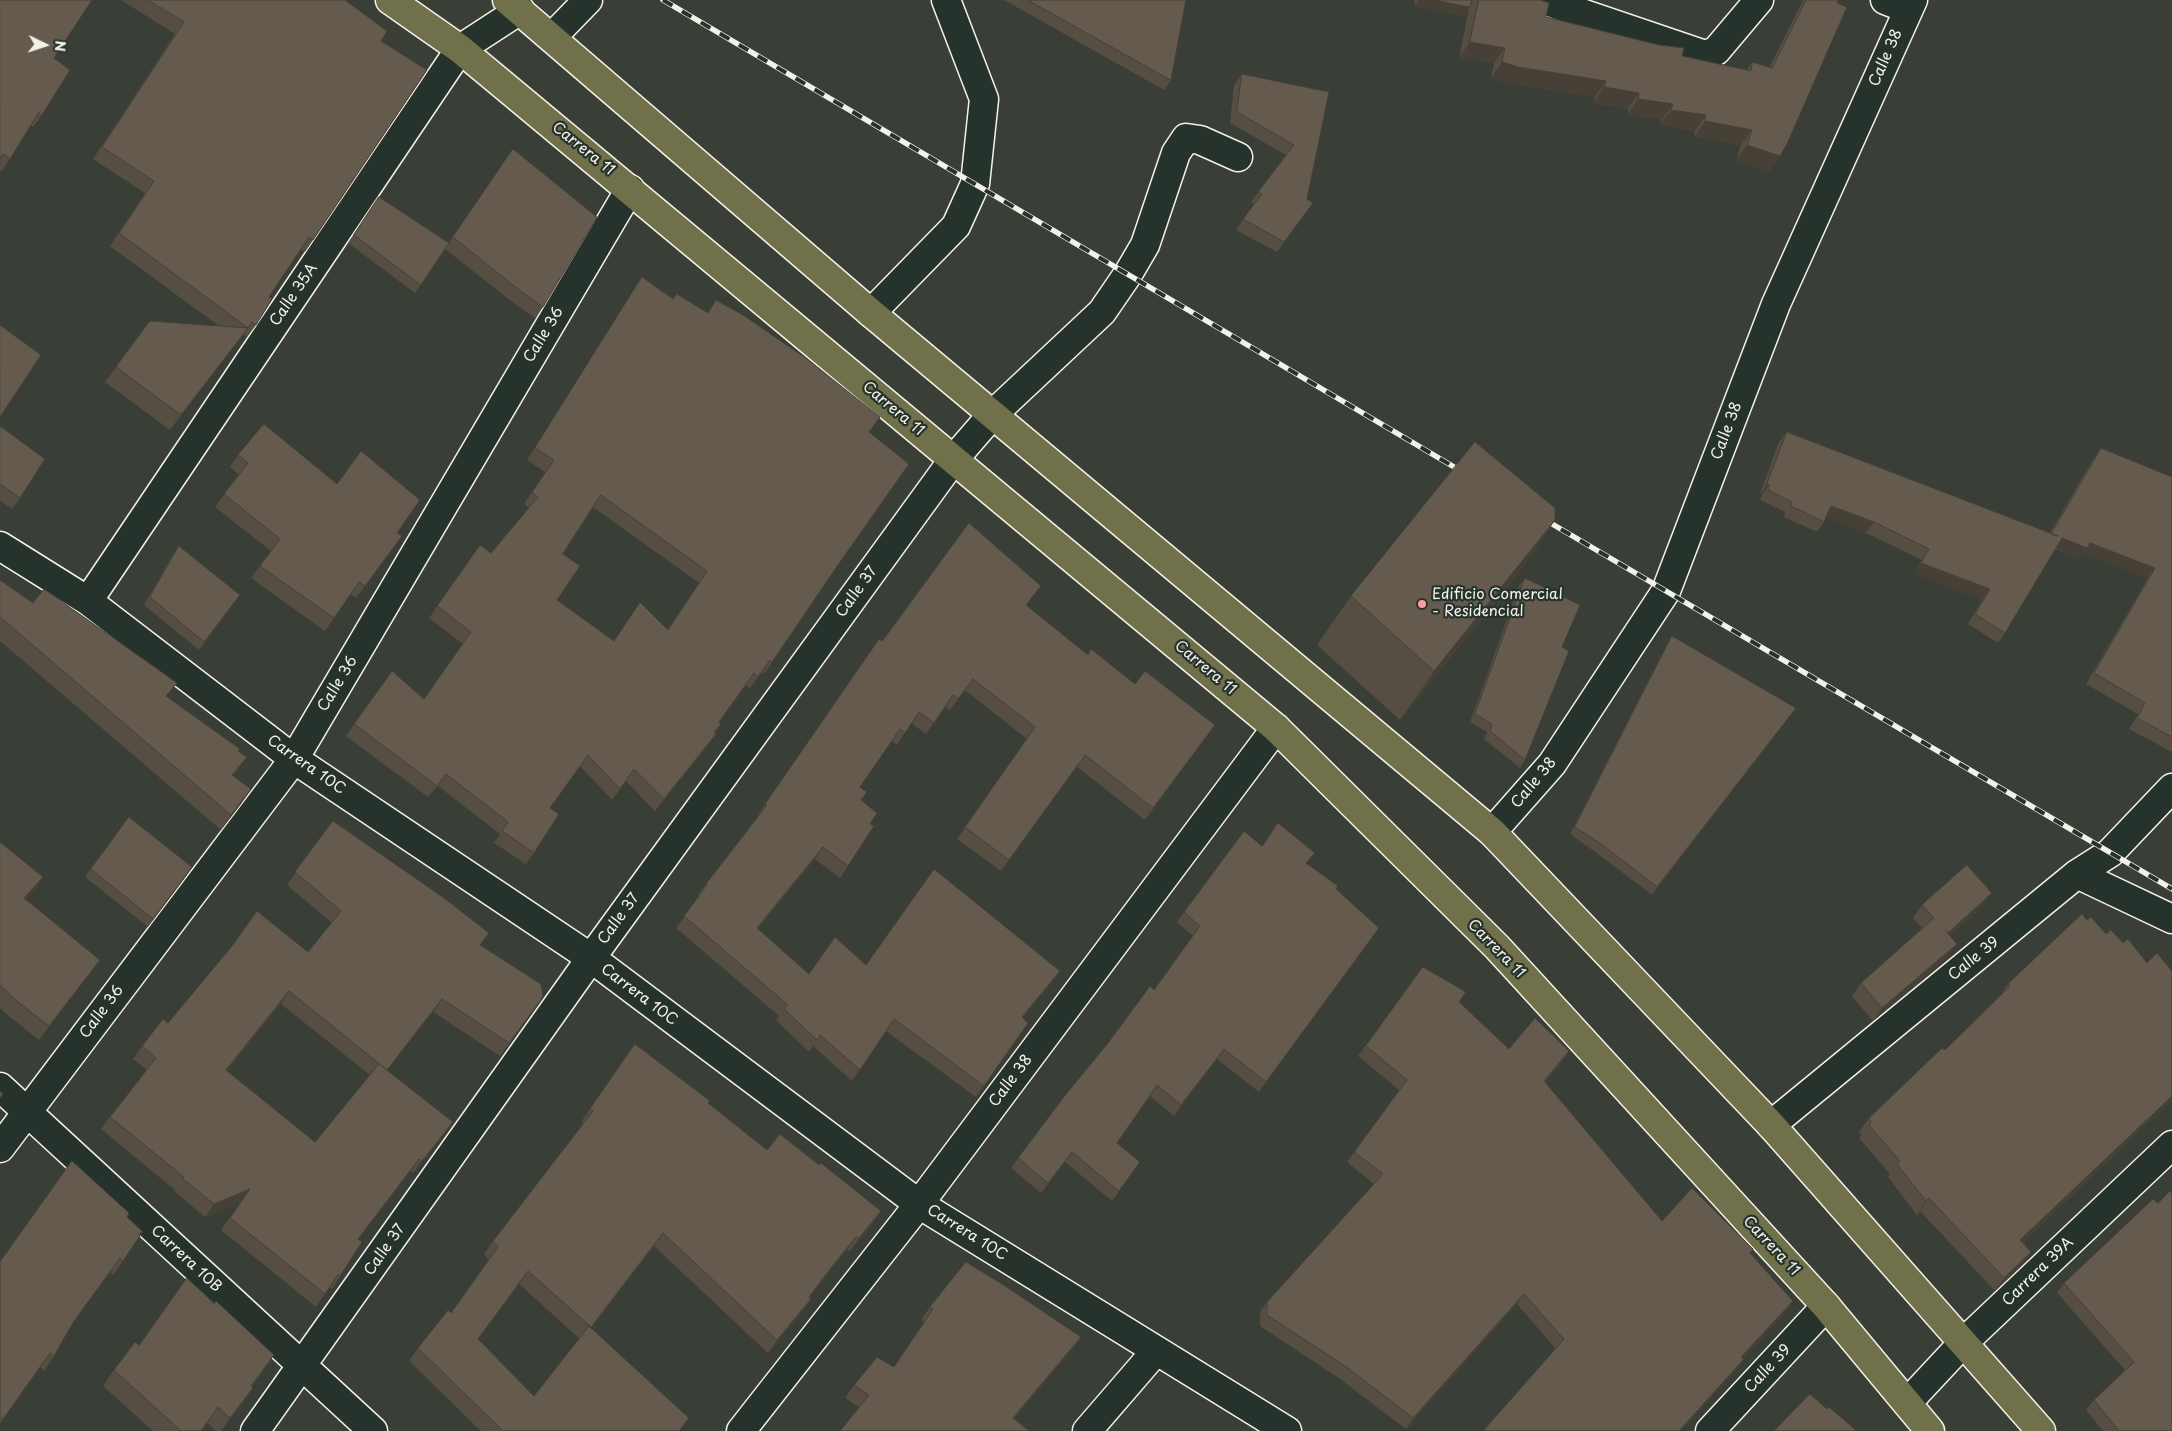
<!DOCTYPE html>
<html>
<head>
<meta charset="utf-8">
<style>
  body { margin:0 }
  #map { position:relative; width:2172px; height:1431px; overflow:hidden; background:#393f37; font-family:"Playpen Sans",sans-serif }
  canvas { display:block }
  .north { position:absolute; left:20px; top:20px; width:50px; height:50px; -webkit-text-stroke:4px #26332d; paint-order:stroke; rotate:94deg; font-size:14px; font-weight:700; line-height:20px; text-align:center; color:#f4f1e8 }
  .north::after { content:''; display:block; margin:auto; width:18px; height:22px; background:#f4f1e8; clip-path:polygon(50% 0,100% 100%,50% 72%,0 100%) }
</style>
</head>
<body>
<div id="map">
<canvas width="2172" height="1431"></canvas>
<div class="north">N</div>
</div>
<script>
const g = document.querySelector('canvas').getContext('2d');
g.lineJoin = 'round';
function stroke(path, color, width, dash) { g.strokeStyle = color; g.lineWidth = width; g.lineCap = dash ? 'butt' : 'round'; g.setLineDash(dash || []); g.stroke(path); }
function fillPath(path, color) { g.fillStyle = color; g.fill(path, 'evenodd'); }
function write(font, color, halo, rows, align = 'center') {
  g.font = font + ' "Playpen Sans",sans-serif'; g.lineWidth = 4.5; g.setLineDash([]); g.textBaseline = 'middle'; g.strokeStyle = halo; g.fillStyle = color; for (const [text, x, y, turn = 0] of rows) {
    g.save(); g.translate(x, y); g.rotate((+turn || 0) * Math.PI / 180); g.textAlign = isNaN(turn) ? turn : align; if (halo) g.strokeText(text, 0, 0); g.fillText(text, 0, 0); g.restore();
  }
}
const minor = new Path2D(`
  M1543 0 1705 55 1716 51 1759 0
  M1885 0 1908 9
  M552 37 588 0
  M871 313 956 226 975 184 984 99 946 0
  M0 546 88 601 294 759 591 958 919 1204 1287 1431
  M88 601 460 49 520 10
  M1492 832 1552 764 1666 591 1776 304 1913 0
  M2077 874 2172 919
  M0 1087 373 1431
  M1771 1125 2077 874 2110 853 2172 788
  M0 1148 294 759 630 189
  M1907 1403 1963 1343 2172 1145
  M255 1431 591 958 953 460 992 415 1102 312 1128 274 1145 245 1176 153 1186 138 1200 140 1238 157
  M741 1431 919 1204 1276 728
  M1087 1431 1156 1351
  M1710 1431 1826 1306`);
const primary = new Path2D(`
  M390 0 460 49 1276 728 1497 947 1826 1306 1930 1431
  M507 0 871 313 1492 832 1771 1125 2041 1431`);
stroke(minor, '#f4f1e8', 31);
stroke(primary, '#f4f1e8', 31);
stroke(minor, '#26332d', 28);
stroke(primary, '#70704a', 28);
const rail = new Path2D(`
  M663 0 1466 474
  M1542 518 2172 889`);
stroke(rail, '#f4f1e8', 5.5);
stroke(rail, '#26332d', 4, [11]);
fillPath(new Path2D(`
  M0 0 54 58 42 115 33 127 31 125 10 159 2 171 0 170Z
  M121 0H345L381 41 427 70 305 252 301 249 269 297 256 325 247 337 244 334 239 340 170 430 105 382 116 367 219 326 110 246 145 193 93 159 175 34Z
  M1004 0H1186L1171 80 1164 90Z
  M1414 0H1540L1546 17 1682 56 1747 70 1752 62 1769 68 1803 0H1838L1780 156 1769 172 1736 160 1741 145 1694 137 1695 131 1660 125 1662 120 1627 114 1628 109 1593 103 1595 97 1507 83 1491 78 1494 63 1459 58 1469 9 1464 16 1414 6 1415 0Z
  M1242 74 1329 92 1307 199 1313 203 1277 252 1236 230 1254 204 1251 202 1286 155 1230 123 1234 85Z
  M513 149 543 307 535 318 515 304 445 249 415 293 348 243 379 197 449 243Z
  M642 277 673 299 707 313 716 300 869 432 836 568 764 674 762 672 750 688 746 685 719 722 721 724 715 733 716 734 708 746 655 811 626 781 612 800 580 766 550 808 534 853 526 864 494 843 500 834 438 786 428 797 346 736 392 671 424 699 463 644 429 618 480 545 491 553 529 508 524 504 545 472 527 460 634 289ZM593 507 699 583 667 630 640 602 614 641 557 600 563 554Z
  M0 426 20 498 12 509 0 501Z
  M1787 432 2050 533 2093 459 2101 448 2172 477V752L2129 729 2138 714 2086 684 2148 578 2083 554 2079 559 2055 549 2005 633 1998 643 1968 624 1982 600 1914 573 1922 560 1866 533 1826 517 1824 522 1817 532 1784 517 1785 512 1760 500 1762 495 1760 494 1779 442Z
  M238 455 397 533 393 548 356 598 350 594 325 631 251 578 271 551 215 507 239 475 230 467Z
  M1555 520 1521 570 1400 720 1317 645 1351 596Z
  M179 546 234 603 199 650 144 605 173 554Z
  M1525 578 1562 647 1525 760 1520 768 1484 739 1487 732 1470 722 1519 586Z
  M0 580 167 697 239 751 237 772 233 776 251 789 221 830 0 641Z
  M1027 606 1087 654 1091 649 1135 684 1215 725 1145 820 1076 766 1001 871 957 839 1027 739 965 690 950 710 945 706 926 734 911 723 897 745 892 741 860 787 861 800 870 824 848 866 840 878 815 859 758 929 809 974 866 965 1060 971 1052 982 1022 1018 1028 1023 976 1097 886 1031 852 1081 813 1046 809 1052 776 1020 779 1016 676 928 699 897 698 895 706 884 758 816H757L879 639 882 641Z
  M1672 636 1790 716 1652 895 1598 854 1570 834 1667 644Z
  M129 817 187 875 148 927 85 877Z
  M333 821 480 945 534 1009 500 1056 433 1012 387 1070 444 1135 413 1173 410 1171 358 1239 340 1276 332 1289 329 1287 316 1307 221 1230 241 1202 205 1217 174 1191 175 1190 101 1129 110 1117 147 1070 133 1059 142 1046 168 1023 308 952 332 923 287 885ZM281 1004 370 1075 315 1142 227 1071Z
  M0 842 43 877 34 891 25 900 90 973 39 1040 9 1016 0 1008Z
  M1262 846 1307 864 1336 889 1379 928 1259 1092 1217 1059 1174 1116 1150 1096 1117 1143 1140 1162 1112 1201 1065 1162 1041 1193 1011 1168 1018 1158 1154 990 1193 936 1177 922 1184 912Z
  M1922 905 1982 906 1950 936 1948 957 1873 1021 1852 996 1861 983 1922 928 1913 918Z
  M1423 967 1509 1049 1569 1051 1562 1062 1545 1082 1662 1221 1750 1254 1786 1312 1743 1358 1737 1370 1556 1349 1517 1304 1406 1429 1340 1379 1260 1326V1312L1267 1302 1374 1184 1347 1162 1399 1090 1358 1056Z
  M2008 984 2172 1100 2023 1242 2031 1252 2022 1265 1995 1291 1920 1211 1917 1215 1888 1177 1890 1174 1859 1138 1862 1134 1859 1132 1869 1118 1945 1050 2001 995Z
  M635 1044 767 1150 819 1165 881 1211 872 1224 850 1251 847 1250 825 1277 809 1297 811 1299 802 1312 768 1353 654 1246 591 1328 680 1431H481L409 1361 418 1348 451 1313 489 1260 484 1254 493 1241 584 1124 581 1122ZM519 1284 580 1339 534 1396 478 1339Z
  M2158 1203 2172 1431H2103L2086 1410 2094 1400 2125 1370 2057 1293 2064 1283Z
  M127 1217 133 1247 113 1275 110 1272 73 1323 54 1356 44 1371 40 1367 0 1424V1262Z
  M930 1307 1081 1337 1072 1350 859 1407 845 1398 854 1385 894 1367 924 1322 921 1320Z
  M139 1345 263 1371 251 1387 242 1404 221 1431H216L207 1423 201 1431H153L103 1386 114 1370Z`), '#564e43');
fillPath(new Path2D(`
  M1419 0H1434L1470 7 1464 16 1414 6Z
  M1470 42 1505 48 1494 63 1459 58Z
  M1502 62 1606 81 1595 97 1507 83 1491 78Z
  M1604 87 1639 93 1628 109 1593 103Z
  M1638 99 1673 104 1662 120 1627 114Z
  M1671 110 1706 115 1695 131 1660 125Z
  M1705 121 1752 130 1741 145 1694 137Z
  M1747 145 1780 156 1769 172 1736 160Z
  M248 328 237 343 170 430 181 415Z
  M1767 484 1769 485 1762 495 1760 494Z
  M1831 506 1874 522 1866 533 1824 516Z
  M1555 520 1521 570 1400 720 1434 671Z
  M2062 538 2090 543 2155 568 2148 578 2083 554 2079 559 2054 548Z
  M1921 563 1990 589 1982 600 1914 573Z
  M1796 708 1790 716 1652 895 1657 887Z
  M716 734 708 746 655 811 664 799Z
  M247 757 237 772 222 790 232 775Z
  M446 774 438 786 428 797 437 786Z
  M251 789 241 804 221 830 231 815Z
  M823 847 815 859 749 940 757 928Z
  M43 877 34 891 14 912 24 898Z
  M1992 893 1982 906 1939 946 1948 933Z
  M1957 944 1948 957 1873 1021 1882 1008Z
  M100 960 90 973 39 1040 49 1026Z
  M1060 971 1052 982 1014 1028 1022 1017Z
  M289 991 281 1004 218 1083 226 1070Z
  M442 999 433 1012 378 1082 387 1070Z
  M1224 1049 1217 1059 1174 1116 1181 1105Z
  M1569 1051 1562 1062 1536 1091 1544 1081Z
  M2172 1096V1100L2011 1253 2020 1240Z
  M453 1122 444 1135 413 1173 422 1161Z
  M250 1189 241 1202 205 1217 214 1204Z
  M1929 1198 1920 1211 1917 1215 1926 1201Z
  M881 1211 872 1224 850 1251 859 1238Z
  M663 1233 654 1246 581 1340 591 1327Z
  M856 1237 847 1250 800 1310 834 1264Z
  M2031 1252 2022 1265 1995 1291 2004 1278Z
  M1524 1294 1517 1304 1406 1429 1413 1418Z
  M811 1299 802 1312 768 1353 777 1340Z
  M1793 1301 1786 1312 1734 1368 1741 1357Z
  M1081 1337 1072 1350 1004 1431 1013 1418Z
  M1744 1359 1737 1370 1681 1431H1679Z
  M253 1388 242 1404 221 1431 230 1418Z`), '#464037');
const building = new Path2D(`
  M0 0H92L54 58 70 70 42 115 39 112 10 159 3 154 0 159Z
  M148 0H345L387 31 381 41 427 70 313 240 309 237 269 297 272 299 256 325 252 322 248 328 119 233 154 181 102 147 184 22Z
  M1028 0H1186L1171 80Z
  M1434 0H1472L1470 7Z
  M1479 0H1540L1549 3 1546 17 1659 45 1684 48 1682 56 1751 71 1752 62 1772 68 1806 0H1838L1837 3 1847 7 1787 144 1780 156 1747 145 1752 130 1705 121 1706 115 1671 110 1673 104 1638 99 1639 93 1604 87 1606 81 1518 67 1502 62 1505 48 1470 42Z
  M1242 74 1329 92 1307 199 1313 203 1284 242 1243 219 1262 194 1258 192 1294 145 1237 112Z
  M513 149 597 217 543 307 523 293 453 237Z
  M379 197 449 243 421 285 354 235Z
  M642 277 673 299 677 294 708 313 716 300 743 315 807 359 880 417 869 432 909 464 838 565 772 662 770 660 758 677 754 673 719 722 721 724 714 732 716 734 664 799 634 769 620 789 588 755 550 808 559 814 534 853 502 831 508 822 446 774 437 786 354 724 392 671 424 699 471 632 437 606 480 545 491 553 538 497 532 492 554 460 535 448ZM601 495 707 571 668 630 640 602 614 641 557 600 580 566 563 554Z
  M150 321 248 328 181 415 116 367Z
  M0 325 41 355 0 417Z
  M264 424 337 484 361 451 420 500 397 533 402 536 365 586 359 582 334 618 260 566 280 539 224 494 248 463 238 455Z
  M0 426 45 459 20 498 0 484Z
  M1787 432 2058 536 2051 534 2101 448 2172 477V737L2137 718 2145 703 2094 673 2155 568 2090 543 2087 548 2062 538 2005 633 1975 614 1990 589 1921 563 1929 549 1874 522 1831 506 1824 522 1791 506 1792 502 1768 490 1769 485 1767 484Z
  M1475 442 1555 508V520L1434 671 1351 596Z
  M969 523 1041 586 1026 605 1088 655 1091 649 1135 684 1145 671 1215 725 1153 808 1085 755 1009 860 965 827 1035 727 973 679 958 699 953 695 934 723 919 712 905 733 900 729 860 787 867 792 861 800 877 813 870 824 874 826 848 866 823 847 757 928 809 974 835 937 866 965 934 869 1060 971 1022 1017 1028 1023 984 1086 894 1019 860 1070 820 1035 817 1040 784 1009 788 1005 684 916 707 885 706 884 767 805 765 804 879 639 882 641Z
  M179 546 240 595 204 642 150 597Z
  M1525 578 1580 605 1562 647 1569 651 1525 760 1490 731 1492 724 1475 714Z
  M0 580 33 603 44 589 177 683 166 696 240 749 238 751 247 757 232 775 251 789 231 815 0 617Z
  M1672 636 1796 708 1657 887 1604 846 1575 827Z
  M129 817 192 867 153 919 91 869Z
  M333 821 444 898 489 933 480 945 541 984 543 997 509 1043 442 999 387 1070 289 991 226 1070 315 1142 379 1064 453 1122 422 1161 419 1159 358 1239 362 1242 340 1276 338 1274 325 1294 230 1218 250 1189 214 1204 183 1179 184 1177 110 1117 156 1058 142 1046 163 1019 168 1023 232 946 257 911 308 952 341 911 295 872Z
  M1278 823 1315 853 1306 863 1338 886 1336 889 1379 928 1266 1082 1224 1049 1181 1105 1157 1085 1117 1143 1140 1162 1119 1191 1072 1152 1048 1183 1018 1158 1063 1098 1108 1043 1150 986 1154 990 1200 926 1184 912 1244 831 1262 846Z
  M0 842 43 877 24 898 100 960 49 1026 18 1002 0 985Z
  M1967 865 1992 893 1948 933 1945 930 1957 944 1882 1008 1861 983 1934 918 1922 905Z
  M2082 914 2087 920 2091 917 2106 934 2111 930 2123 943 2128 939 2147 963 2157 953 2172 971V1096L2020 1240 2031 1252 2004 1278 1929 1198 1926 1201 1897 1164 1900 1161 1869 1125 1871 1122 1869 1118 1942 1048 1945 1050 2010 986 2008 984Z
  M1423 967 1466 992 1459 1002 1509 1049 1535 1018 1569 1051 1544 1081 1662 1221 1692 1188 1753 1249 1750 1253 1793 1301 1741 1357 1744 1359 1679 1431H1483L1564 1339 1524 1294 1413 1418 1348 1368 1267 1315V1302L1383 1174 1354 1152 1407 1080 1366 1046Z
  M635 1044 710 1101 708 1103 767 1150 780 1134 819 1165 821 1163 881 1211 859 1238 856 1237 834 1264 809 1297 811 1299 777 1340 663 1233 591 1327 528 1271 478 1339 534 1396 589 1326 689 1418 679 1431H503L418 1348 448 1310 451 1313 498 1247 493 1241 593 1111 590 1109Z
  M0 1091 3 1094 0 1098Z
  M72 1161 129 1213 127 1217 143 1232 138 1234 140 1236 123 1261 120 1258 74 1321 54 1356 50 1353 3 1419 0 1417V1262Z
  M2170 1191 2172 1193V1431H2119L2094 1400 2134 1362 2064 1283 2153 1199 2158 1203Z
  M966 1262 1002 1284 1081 1337 1013 1418 1029 1431H840L869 1395 854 1385 877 1357 894 1367 933 1309 930 1307Z
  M187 1278 214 1304 216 1301 274 1355 251 1386 253 1388 230 1418 218 1407 201 1431H181L114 1370 135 1342 139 1345Z
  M1810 1394 1827 1409 1829 1407 1857 1431H1774Z`);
fillPath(building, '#645b4e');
stroke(building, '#464037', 1);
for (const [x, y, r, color] of [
  [1422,604,5,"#ff9aa2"]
]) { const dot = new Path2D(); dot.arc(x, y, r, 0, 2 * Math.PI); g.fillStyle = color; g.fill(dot); stroke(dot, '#26332d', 2); }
write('15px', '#f4f1e8', '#26332d', [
  ["Calle 38",1886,58,-66],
  ["Carrera 11",583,149,39],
  ["Calle 35A",294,295,-56],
  ["Calle 36",544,335,-59],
  ["Carrera 11",893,409,40],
  ["Calle 38",1727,431,-69],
  ["Calle 37",857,592,-54],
  ["Carrera 11",1205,668,40],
  ["Calle 36",338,684,-59],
  ["Carrera 10C",306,765,35],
  ["Calle 38",1534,783,-50],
  ["Calle 37",619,919,-54],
  ["Carrera 11",1496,949,46],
  ["Calle 39",1974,959,-39],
  ["Carrera 10C",639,995,37],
  ["Calle 36",102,1012,-53],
  ["Calle 38",1011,1081,-53],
  ["Carrera 10C",967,1233,32],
  ["Carrera 11",1771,1246,47],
  ["Calle 37",385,1250,-55],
  ["Carrera 10B",186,1259,43],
  ["Carrera 39A",2038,1272,-44],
  ["Calle 39",1768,1369,-47]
]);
write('15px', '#f4f1e8', '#26332d', [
  ["Edificio Comercial",1432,595],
  ["- Residencial",1432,612]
], 'left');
</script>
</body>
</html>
